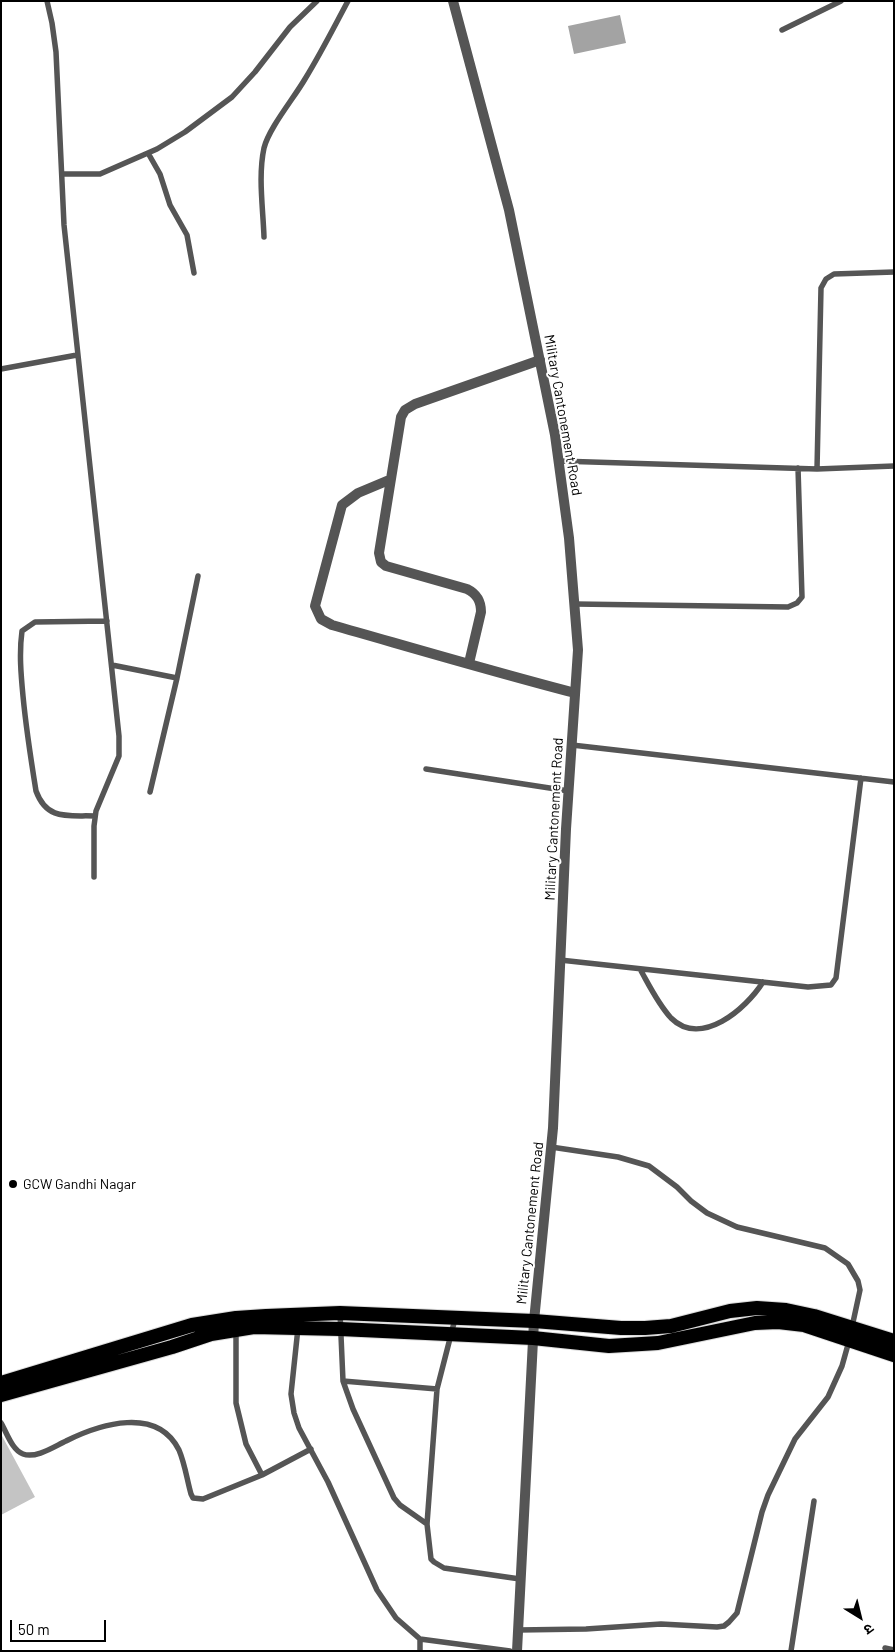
<!DOCTYPE html>
<html>
<head>
<meta charset="utf-8">
<style>
  body { margin:0 }
  #map { position:relative; width:895px; height:1652px; overflow:hidden; background:#fff; font-family:Barlow,"Noto Sans Devanagari",sans-serif }
  canvas { display:block }
  .frame { position:absolute; inset:0; border:2px solid #000; pointer-events:none }
  .north { position:absolute; left:835px; top:1592px; width:50px; height:50px; -webkit-text-stroke:4px #fff; paint-order:stroke; rotate:144deg; font-size:14px; font-weight:700; line-height:20px; text-align:center; color:#000 }
  .north::after { content:''; display:block; margin:auto; width:18px; height:22px; background:#000; clip-path:polygon(50% 0,100% 100%,50% 72%,0 100%) }
  .scale { position:absolute; left:10px; top:1620px; width:96px; height:22px; box-sizing:border-box; border:2px solid #000; border-top:0; padding-left:6px; font-size:15px; line-height:18px; white-space:nowrap; color:#000; -webkit-text-stroke:4px #fff; paint-order:stroke }
</style>
</head>
<body>
<div id="map">
<canvas width="895" height="1652"></canvas>
<div class="frame"></div>
<div class="north">उ</div>
<div class="scale">50 m</div>
</div>
<script>
const g = document.querySelector('canvas').getContext('2d');
g.lineJoin = 'round';
function fillPath(path, color) { g.fillStyle = color; g.fill(path, 'evenodd'); }
function stroke(path, color, width, dash) { g.strokeStyle = color; g.lineWidth = width; g.lineCap = dash ? 'butt' : 'round'; g.setLineDash(dash || []); g.stroke(path); }
function write(font, color, halo, rows, align = 'center') {
  g.font = font + ' Barlow,sans-serif'; g.lineWidth = 4; g.setLineDash([]); g.textBaseline = 'middle'; g.strokeStyle = halo; g.fillStyle = color; for (const [text, x, y, turn = 0] of rows) {
    g.save(); g.translate(x, y); g.rotate((+turn || 0) * Math.PI / 180); g.textAlign = isNaN(turn) ? turn : align; if (halo) g.strokeText(text, 0, 0); g.fillText(text, 0, 0); g.restore();
  }
}
fillPath(new Path2D(`
  M620 15 626 43 574 54 568 26Z`), '#a3a3a3');
fillPath(new Path2D(`
  M1 1434 35 1497 1 1515Z`), '#c4c4c4');
const trunk = new Path2D(`
  M1 1383 192 1325 236 1318 266 1316 340 1313 534 1321 621 1328H645L671 1326 730 1311 757 1308 786 1310 814 1316 894 1341
  M1 1395 172 1347 211 1334 254 1327 340 1329 533 1338 609 1346 658 1343 755 1323 778 1322 804 1325 894 1355`);
stroke(trunk, '#dbdbdb', 16);
stroke(new Path2D(`
  M47 1 52 23 56 52 64 225 119 736V756L96 811 94 826V877
  M782 30 841 1
  M148 153 160 174 170 205 187 235 194 273
  M62 174H100L157 149 185 132 232 97 255 72 290 27 317 1
  M264 237C263 208 258 176 264 148 269 128 294 98 305 79 321 53 334 27 348 1
  M1 369 77 355
  M559 461 817 469 894 466
  M817 469 821 288 826 279 834 274 894 272
  M575 604 788 607 797 603 802 597 798 468
  M112 665 177 678
  M572 745 894 782
  M426 769 569 791
  M150 792 177 678 198 576
  M95 816C68 815 47 821 36 791 31 760 26 728 23 696 21 675 19 653 22 631L35 622 107 621
  M560 960 808 987 831 985 836 978 861 778
  M640 969C649 985 658 1004 671 1018 701 1048 746 1009 763 982
  M551 1147 618 1157 649 1166 677 1187 691 1201 707 1213 737 1227 825 1248 848 1264 858 1281 860 1290 852 1327
  M340 1313 343 1381 353 1409 394 1498 400 1505 427 1524
  M455 1319 437 1389 427 1524 431 1559 434 1562 444 1568 520 1579
  M298 1328 291 1394 294 1413 299 1428 328 1482 377 1590 396 1618 420 1639 510 1651
  M236 1330V1403L246 1444 262 1475 311 1449
  M343 1381 437 1389
  M1 1423C7 1433 12 1450 23 1454 36 1459 55 1446 66 1441 100 1424 157 1406 179 1450 185 1464 187 1480 191 1494L193 1498 203 1499 262 1475
  M518 1630 586 1629 661 1624 717 1627 724 1626 729 1622 737 1613 762 1512 768 1495 795 1439 828 1397 842 1366 849 1341
  M885 1648 894 1650
  M420 1651V1639
  M791 1651 814 1501`), '#555', 5.5);
stroke(new Path2D(`
  M389 480 358 493 342 505 315 606 321 619 332 625C413 648 494 672 575 693
  M469 663 481 612C481 601 477 594 467 589L386 566 381 562 379 553 401 417 405 410 415 404 540 360`), '#555', 10);
stroke(new Path2D(`
  M453 1 509 210 555 435 569 538 578 650 566 829 553 1128 534 1321 517 1651`), '#555', 10);
stroke(trunk, '#000', 14);
for (const [x, y, r, color] of [
  [13,1184,5,"#000"]
]) { const dot = new Path2D(); dot.arc(x, y, r, 0, 2 * Math.PI); g.fillStyle = color; g.fill(dot); stroke(dot, '#fff', 2); }
write('14px', '#000', '#fff', [
  ["Military Cantonement Road",563,415,80],
  ["Military Cantonement Road",554,819,-87],
  ["Military Cantonement Road",530,1223,-84]
]);
write('14px', '#000', '#fff', [
  ["GCW Gandhi Nagar",23,1184]
], 'left');
</script>
</body>
</html>
